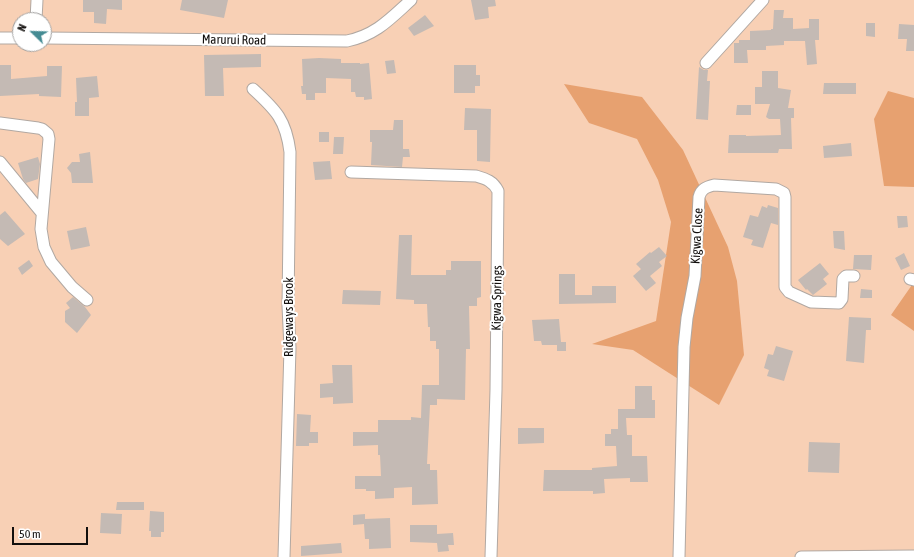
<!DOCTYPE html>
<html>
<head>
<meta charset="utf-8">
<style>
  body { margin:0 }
  #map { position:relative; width:914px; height:557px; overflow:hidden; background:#f5ebe4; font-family:"Asap Condensed",sans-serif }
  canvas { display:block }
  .north { position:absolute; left:12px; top:12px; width:40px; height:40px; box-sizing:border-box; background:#fff; border:1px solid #a09f9e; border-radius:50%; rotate:293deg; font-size:11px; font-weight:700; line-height:16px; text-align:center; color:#120f0d }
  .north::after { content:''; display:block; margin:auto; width:14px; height:18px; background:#448b93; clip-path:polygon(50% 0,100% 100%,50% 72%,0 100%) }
  .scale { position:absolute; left:12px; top:527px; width:76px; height:18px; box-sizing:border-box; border:2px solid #120f0d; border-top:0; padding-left:5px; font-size:12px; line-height:14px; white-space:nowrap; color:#120f0d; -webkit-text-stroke:3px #fff; paint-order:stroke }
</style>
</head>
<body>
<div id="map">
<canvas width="914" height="557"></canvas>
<div class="north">N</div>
<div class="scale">50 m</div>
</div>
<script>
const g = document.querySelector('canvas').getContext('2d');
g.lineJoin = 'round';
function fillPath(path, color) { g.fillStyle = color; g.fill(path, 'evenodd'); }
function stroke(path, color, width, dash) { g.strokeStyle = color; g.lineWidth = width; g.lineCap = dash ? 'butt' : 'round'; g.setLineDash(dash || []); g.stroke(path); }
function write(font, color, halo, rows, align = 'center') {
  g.font = font + ' "Asap Condensed",sans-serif'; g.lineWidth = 4; g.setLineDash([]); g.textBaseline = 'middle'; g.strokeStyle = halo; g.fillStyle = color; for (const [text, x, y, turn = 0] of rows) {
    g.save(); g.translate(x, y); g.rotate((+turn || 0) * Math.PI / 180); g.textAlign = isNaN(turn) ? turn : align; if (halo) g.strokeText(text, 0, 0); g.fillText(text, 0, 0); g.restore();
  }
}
fillPath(new Path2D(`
  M0 0H914V557H0ZM20 20H44V44H20Z`), '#f8d0b5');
fillPath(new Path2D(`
  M564 84 642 97 683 150 728 247 737 281 744 355 719 405 633 350 592 344 656 321 671 222 658 180 637 139 589 123Z
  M888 91 914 98V187L884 186 874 119Z
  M914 282V331L891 315Z`), '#e7a170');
fillPath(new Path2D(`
  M83 0H122V10L107 9 106 24 94 23V12H83Z
  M182 0H228L224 18 180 10Z
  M471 0H495L496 6 488 7 489 18 475 20Z
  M774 10H784L783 18H793V29L809 28V19H819V40H815L817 64 807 65 805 41H784V45L766 46V50H747L748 63H734V43H739V40H750V31L771 30V29H773Z
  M425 15 434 26 414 36 408 28Z
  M866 23H875V37L866 36Z
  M899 24 914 25V51H906L907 39H898Z
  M261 54V67L223 68 224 96H205L204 55Z
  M319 58 341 59V63H360V64L369 63 372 99 364 100V97H356L355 92H351V79L326 78V93H315V100H306V94H302L301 86H303L302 59Z
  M394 60 396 73 387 74 385 61Z
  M0 65H11V79L47 76V66H62L61 97 39 96V94L0 96Z
  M454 65H476V75H480V86H475V93H454Z
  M699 67 704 70H708L707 81H710L708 120 696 119Z
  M762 71H778V88L791 90 788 108H794V118H791L792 149H779L778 153H728L729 135H746V136L781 135 780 119H769L766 117 770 104H755V87H762Z
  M97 76 99 97 89 98V116H75V102H77L76 78Z
  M824 83H856V94H823Z
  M737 105H751V115H736Z
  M465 108 491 109 490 162 477 161V130H464Z
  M394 120H403V149H409L410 157H403L402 167 371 165 372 142H370V130H393Z
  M319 132H329V142H319Z
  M334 137H344L343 154H333Z
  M851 143 852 156 824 158 823 146Z
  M90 152 93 183H72L71 173 67 168 72 162H80L79 154Z
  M38 157 40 164 38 179 26 183 23 179 18 163Z
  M330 161 332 179 315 180 313 162Z
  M768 205 778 208V225L771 223 763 248 751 245 753 240 743 237 750 215 758 217 762 206 767 208Z
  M5 211 25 234 8 246 0 239V215Z
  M897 216H907L908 227 898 228Z
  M86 227 90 246 71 250 67 231Z
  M833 231H844L845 250 834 248Z
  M399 235H412L411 275H446V270H451V261H481V297L477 298V306H469L470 349H466L465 400 437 399V405H430L427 464H430V470H437L438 504 412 505V487L394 488V498L375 499V491H366V489H355V476H381L380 455H378V445L353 446V432H378V420H411V417L421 418 422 385H439V349H436V341H430V327H428L427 304H414V300L396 299Z
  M659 247 667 256 659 262 662 266 650 276 656 283 646 291 633 276 641 269 636 264 650 252 651 253Z
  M904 253 910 266 901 270 895 258Z
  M854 255H872L871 270 853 269Z
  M29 260 33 266 22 275 18 268Z
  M820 263 829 274 823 279 827 284 813 295 807 289 806 290 798 280Z
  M559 274H575V295H592V286H616V303L559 304Z
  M861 289 872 290V298H860Z
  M343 290 381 291 380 305 342 304Z
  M73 297 85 307 91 315 77 333 65 322V311L70 308 66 303Z
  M849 317 871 318V330H866L864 363 846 361Z
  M559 319 561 342H566V351H557V345H542L541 341H534L532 320Z
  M776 346 793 351 784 381 767 376 769 370 764 368 768 354 773 355Z
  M332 365H352L353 403 333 404V397L320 398V384L333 383Z
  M635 386H652V400H655V418H626L627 435H632V456H647L648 482H630V478L604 479 605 493 593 494V491H543L544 470H592V468L617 466 616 446H605V434H611V429H618V409H635Z
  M297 414 311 415 310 432H318V443H309V446H296Z
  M518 428H544V443L518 444Z
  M809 442 840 443 839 473 808 472Z
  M117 502H144V510H116Z
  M150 511 164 512V532H161V537H151V531H149Z
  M101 513 122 514 121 534 100 533Z
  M365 514V519L390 518 391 548 369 549V539H365L364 524 353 525V515Z
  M410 525H437V534L453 533 454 545H448L449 551 438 552 437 543 410 542Z
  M341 543 342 553 301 556V546Z`), '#c4bab4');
const minor = new Path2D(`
  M36 20 37 0
  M0 38H20
  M44 38 347 41C376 35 390 19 411 0
  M706 63 763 0
  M253 89C276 110 286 120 290 152L288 306 290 348 284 557
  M0 123 38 128 42 129 48 134 49 139 41 229 44 247 51 262 72 287 87 300
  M0 162 42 213
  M351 172 476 176C486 179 493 181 498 191L496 390 491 557
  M910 279 914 280
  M679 557 684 347 687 318 695 276 699 197C701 189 706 187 714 185L776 189 784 193 785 197V287L789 292 811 302 839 303 842 299 843 279 846 276H854
  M801 557 914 556`);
stroke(minor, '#b1a8a2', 13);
stroke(minor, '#fff', 11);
write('13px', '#120f0d', '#fff', [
  ["Marurui Road",234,40,1],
  ["Kigwa Close",697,236,-87],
  ["Kigwa Springs",497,298,-89],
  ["Ridgeways Brook",289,317,-90]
]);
</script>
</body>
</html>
